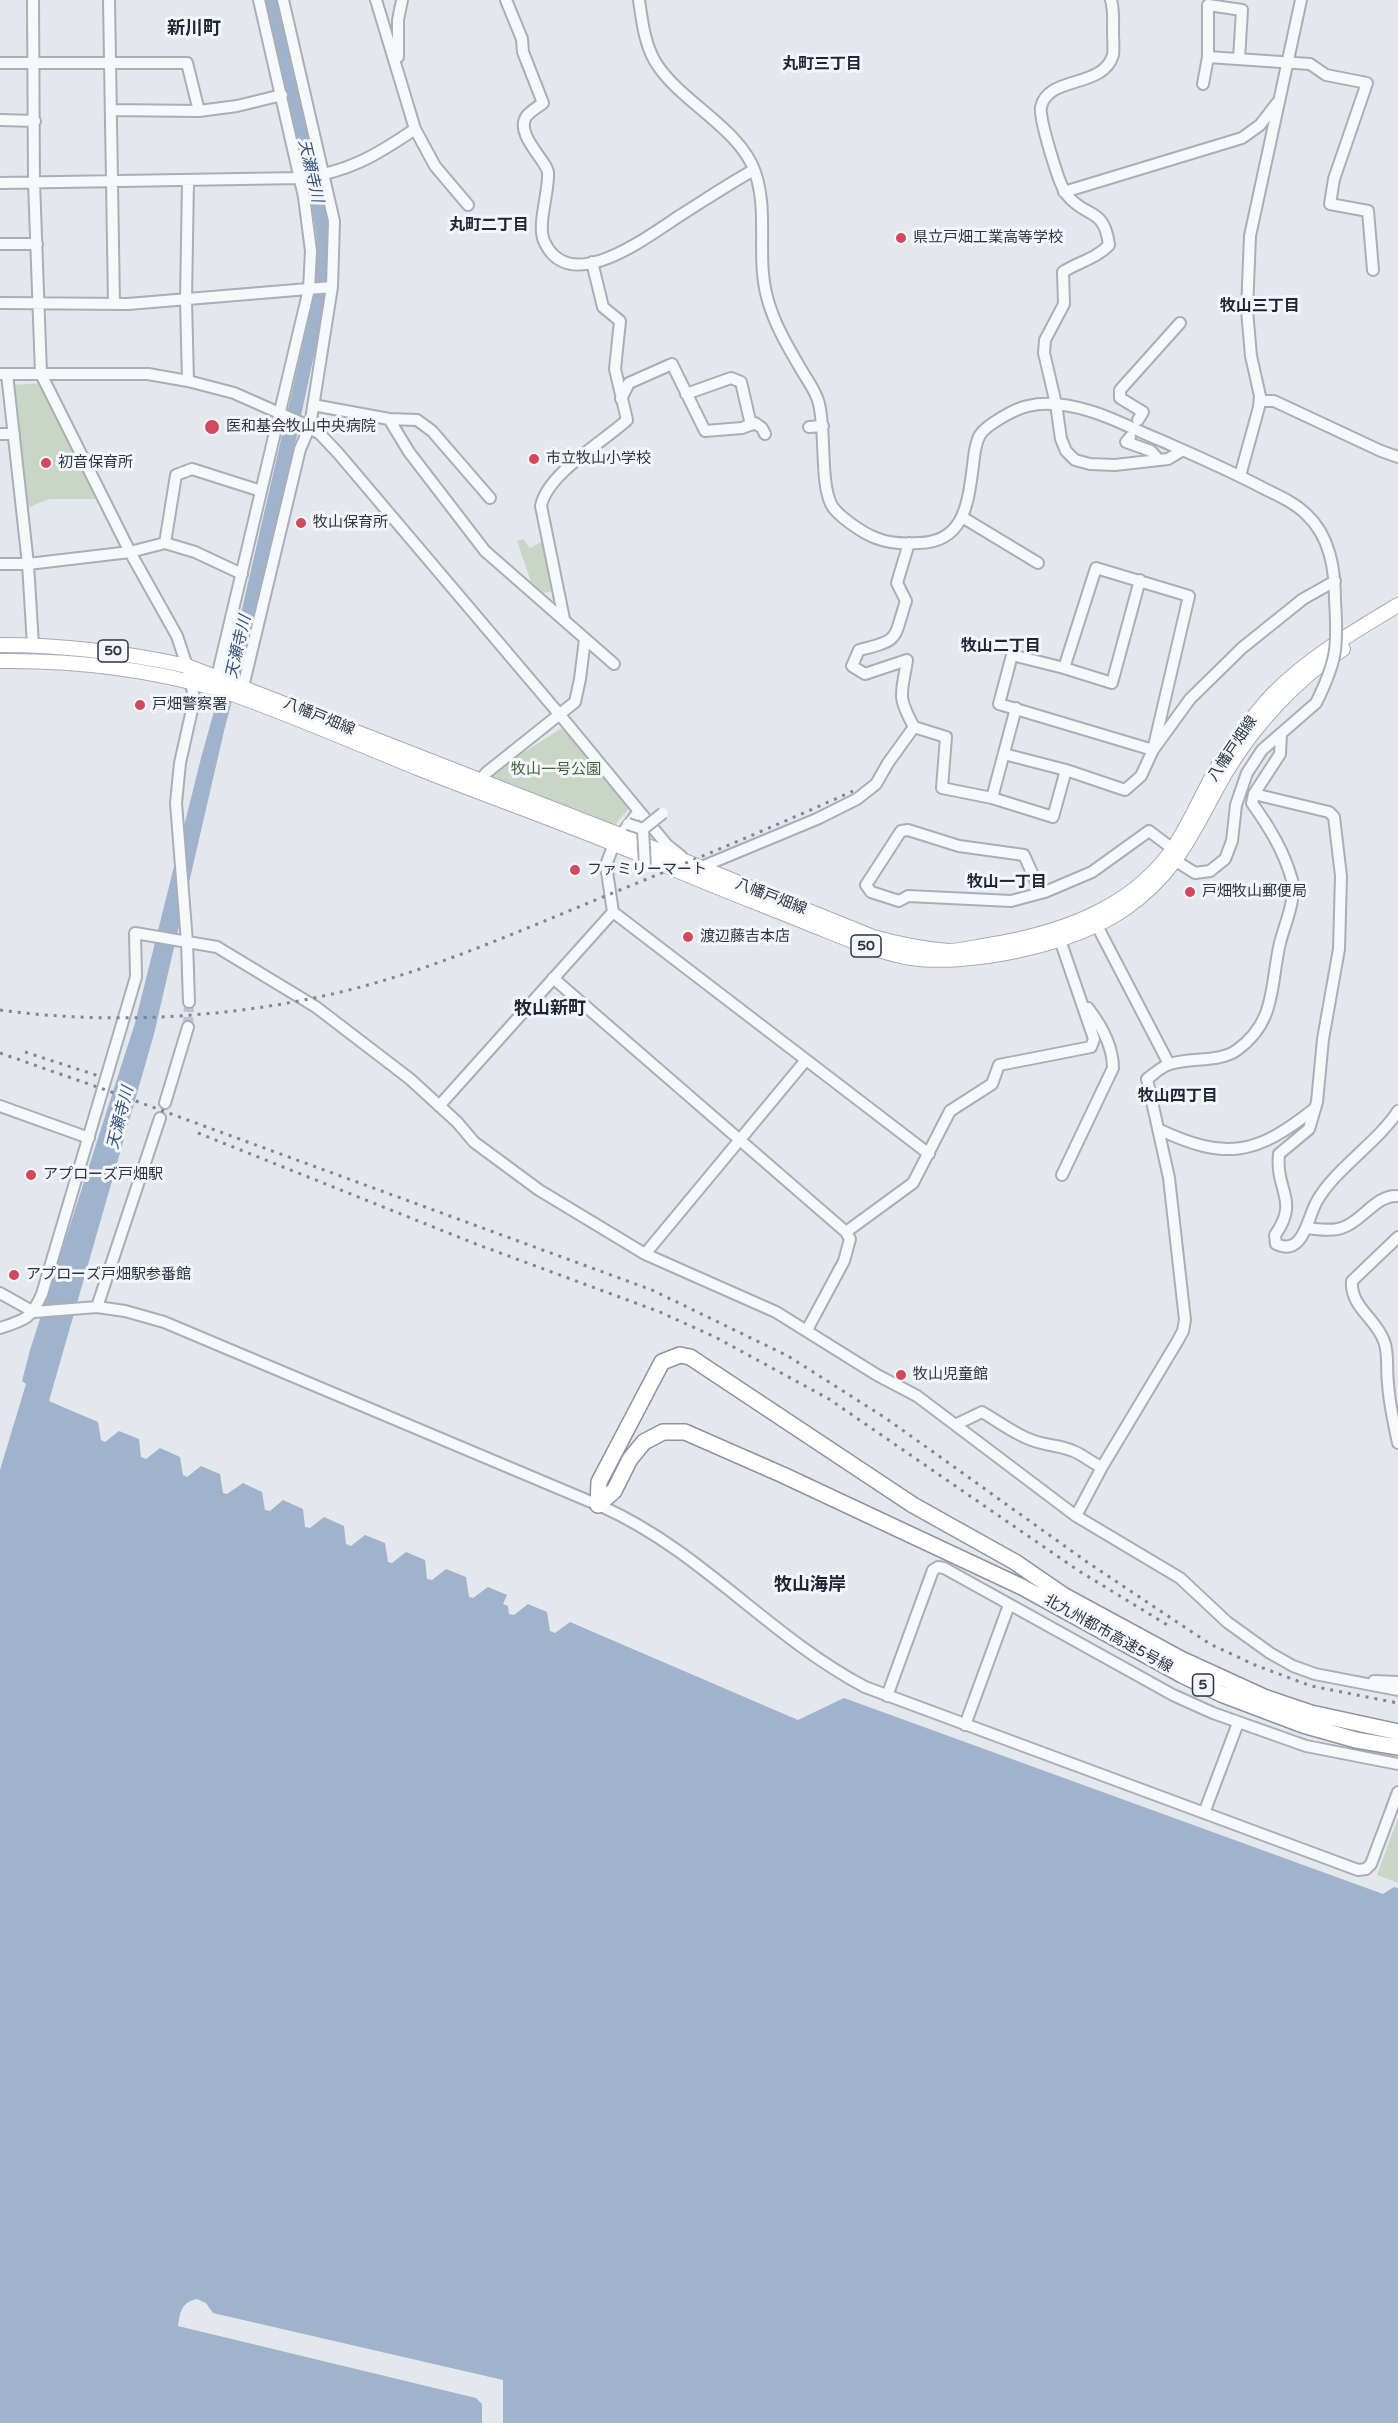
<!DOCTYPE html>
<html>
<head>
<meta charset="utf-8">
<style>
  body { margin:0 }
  canvas { display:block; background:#e4e7ec }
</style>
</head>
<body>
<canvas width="1398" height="2423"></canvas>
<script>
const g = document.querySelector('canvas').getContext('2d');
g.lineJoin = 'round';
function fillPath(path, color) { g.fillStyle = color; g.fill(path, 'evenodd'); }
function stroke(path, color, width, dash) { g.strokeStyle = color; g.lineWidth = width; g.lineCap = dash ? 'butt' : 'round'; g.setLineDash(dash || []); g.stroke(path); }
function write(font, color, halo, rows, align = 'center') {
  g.font = font + ' "Varela Round","Noto Sans JP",sans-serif'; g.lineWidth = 6; g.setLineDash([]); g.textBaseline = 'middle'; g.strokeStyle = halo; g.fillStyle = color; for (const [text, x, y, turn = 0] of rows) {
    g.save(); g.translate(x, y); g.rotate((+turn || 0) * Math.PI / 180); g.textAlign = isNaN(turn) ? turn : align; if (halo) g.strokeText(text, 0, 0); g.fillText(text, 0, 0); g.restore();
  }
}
fillPath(new Path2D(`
  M42 383 99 499H49L27 508 13 385Z
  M523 539 530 548 543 541 553 591 543 593 531 582 517 541Z
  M562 728 631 806 613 827 489 778 501 767Z
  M1398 1818V1883L1377 1875Z`), '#c9d6c5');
fillPath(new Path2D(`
  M265 0H278L324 198 329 235 327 282 323 313 295 444 256 612 225 727 154 1034 49 1401 98 1422 101 1440 105 1442 119 1431 139 1439 141 1457 146 1459 160 1448 180 1457 183 1475 187 1477 201 1466 220 1474 223 1493 227 1494 243 1483 262 1492 265 1510 270 1511 283 1500 303 1509 305 1527 310 1528 324 1517 344 1526 346 1544 351 1546 365 1535 385 1543 388 1562 392 1563 406 1552 425 1560 427 1579 432 1580 446 1569 466 1577 469 1597 473 1598 488 1587 507 1595 503 1604 508 1606 509 1614 514 1615 528 1604 547 1612 550 1631 555 1633 570 1622 798 1720 844 1698 1383 1894 1394 1887 1398 1888V2423H503V2380L213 2313 206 2303 197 2299C181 2302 180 2313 178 2326L476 2398 482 2404V2423H0V1470L26 1384 22 1381 30 1350 135 1023 201 758 239 622 314 296 317 243 314 218Z`), '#9fb4cc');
fillPath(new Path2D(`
  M197 2300 206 2304 212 2314 502 2383V2423H500V2383L212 2316 204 2305 196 2302 189 2304 184 2310 181 2324 477 2395 485 2404V2423H483V2403L477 2396 179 2325 184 2306Z`), '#e4e7ec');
stroke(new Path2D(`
  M188 1027 189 1002`), '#bfc3cb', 10, [10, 5]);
const minor = new Path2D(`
  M33 0 34 182 41 374 130 552 177 636 187 666 193 693V705L180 763 176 803 187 942 189 1002
  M109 0 114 303
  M376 0 415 129 435 166 468 205
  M506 0 522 39 523 52 543 103C538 107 529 112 526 117 515 135 548 162 548 173 549 193 537 224 544 241 570 300 653 232 684 213 708 198 730 183 754 170
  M639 0C642 21 645 48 658 66 683 103 740 129 755 172 769 213 756 256 767 297 774 324 788 347 802 371 808 381 817 393 819 404 826 432 820 481 831 504 836 515 864 534 876 538 888 543 906 544 919 543 965 542 968 502 973 466 974 456 975 443 980 435 986 425 1016 408 1028 406 1048 401 1070 405 1090 411 1114 418 1137 431 1160 440 1194 455 1229 470 1263 488 1277 495 1294 502 1306 514 1330 536 1335 569 1335 600
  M1111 0C1114 10 1113 21 1113 32 1113 39 1114 49 1113 55 1103 89 1048 75 1041 107 1039 118 1059 186 1067 195 1086 219 1104 206 1109 245 1096 259 1078 262 1063 272L1064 304 1045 340 1044 353 1056 404 1061 439 1066 451 1075 460 1090 464 1115 465 1168 459 1183 450
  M398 57V20L402 0
  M1208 57V5L1242 10 1239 59
  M0 63H187L199 111 111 110
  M1203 84 1208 57 1310 64 1326 75 1367 83 1334 179 1330 204 1368 211 1373 270
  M199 111 237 106 282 95
  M0 120 35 121
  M0 183 300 178C347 173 377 155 415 129
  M1064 192 1242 138 1260 125 1277 103
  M0 244H37
  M0 303 128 304 332 287
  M0 374H148L188 381 234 393 304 424 320 434 338 453 560 715 667 845 681 856
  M7 374 28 564 130 552 165 543 195 552 242 574
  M188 381 186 300 188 180
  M686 394 731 378 741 382 751 425
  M621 399 629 383 672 364 705 431 742 428 755 423 762 428 765 434
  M1260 401H1274L1381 451 1398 457
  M313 405 389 419 417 420 432 431 490 498
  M389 419 409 452 485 551 614 664
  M1138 420 1143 412 1120 398V390L1180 323
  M809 427 823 426
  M0 434H14
  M1130 437 1126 442 1151 451 1159 460
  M1240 476 1259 407 1260 396 1251 356 1247 310 1250 236 1301 0
  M962 517 1038 563
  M165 543 176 475 192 469 261 491
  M909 543 897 583 906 601C893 640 901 640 859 650L852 666 865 674 907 660C902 695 896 694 914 727L946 737 942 788 992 798 1016 708
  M0 564H28L33 645
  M1096 568 1189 596 1153 750 999 704 1012 655 1064 668Z
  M564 619 541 506C547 474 603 442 627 420L615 369 620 321 603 307 592 262
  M1064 668 1112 683 1140 580
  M217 677 309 289 311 251 304 197 259 0
  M243 687 300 449 310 426 332 287 334 221 283 0
  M1066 770 1125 790 1141 776 1153 750 1190 699 1242 648 1303 599 1335 581
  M479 781 486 773 575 702 580 679 585 639
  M1254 794 1329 812 1334 817 1341 876 1339 949 1323 1039 1317 1102 1309 1129 1279 1154C1275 1191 1300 1200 1275 1235L1276 1244C1304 1257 1307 1218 1317 1201 1335 1169 1378 1142 1398 1111
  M992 798 1053 817 1066 770 1004 754
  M1168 856 1195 873 1210 871 1225 859 1232 841 1236 805 1247 773 1262 750 1316 703
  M699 868 817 819 857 799 876 784 888 763 914 727
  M1041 893 1024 855 959 846 908 830 901 831 866 885 871 892 899 901 908 896 1011 901 1041 893 1045 892 1092 872 1149 831 1173 849
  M613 912 929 1154
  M1093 918 1169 1064
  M553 978 846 1232 850 1239 844 1261 807 1330
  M165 1103 188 1027
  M0 1106 89 1138
  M439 1106 613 912 606 865 614 844 639 811
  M1158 1129C1226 1161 1256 1155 1314 1109
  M1062 1175 1113 1068C1113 1046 1101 1025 1088 1008
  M1306 1228C1318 1229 1333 1232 1344 1227 1363 1220 1377 1194 1398 1196
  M846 1232 913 1183 950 1111 992 1084 999 1065 1091 1047 1094 1039 1058 934
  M1398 1237 1352 1281C1350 1307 1376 1318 1384 1341 1389 1353 1386 1370 1388 1383 1389 1403 1394 1424 1398 1443
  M645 1254 806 1060
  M0 1293 34 1312 97 1307 125 1311 164 1322 603 1507C701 1551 770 1637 865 1687L1358 1870 1366 1869 1371 1864 1398 1792
  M97 1307 160 1118
  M0 1328C25 1320 31 1319 42 1294L136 977 135 933 217 947 316 1007 410 1079 457 1122 474 1142 539 1190 645 1254 776 1312 877 1375 917 1396 1076 1516 1180 1578 1227 1622 1270 1653 1293 1666 1315 1674 1398 1690
  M957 1424 982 1412C1001 1423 1020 1438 1041 1443 1052 1446 1062 1446 1073 1451 1084 1455 1091 1463 1102 1467
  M1076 1516 1102 1467 1177 1342 1183 1331 1185 1320 1169 1178 1147 1079C1154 1074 1162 1066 1170 1064 1191 1057 1219 1063 1237 1050 1277 1021 1270 985 1280 943 1285 923 1296 901 1292 880 1284 851 1269 827 1252 803L1254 794 1280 754 1281 734
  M1374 1681 1398 1682
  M887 1696 933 1570 938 1567 944 1568 1173 1695 1213 1713 1306 1746 1398 1764
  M965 1725 1009 1605
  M1204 1813 1238 1723`);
const major = new Path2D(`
  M0 645C66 645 123 652 187 666L620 835 873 937C898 944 922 949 948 951 961 951 976 947 989 945 1056 934 1127 911 1170 853 1189 827 1201 795 1218 766 1234 742 1253 715 1273 694 1310 657 1353 632 1398 605
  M0 661C73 660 147 669 218 689 286 712 353 742 420 769 493 798 568 824 641 855 695 879 750 900 805 922 838 935 871 950 905 957 967 968 1073 945 1126 908 1181 869 1194 827 1226 772 1255 724 1296 679 1343 649`);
const highway = new Path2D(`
  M598 1505 599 1482 662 1362 680 1355 690 1357 913 1505 1015 1562 1063 1595 1181 1659 1264 1697 1311 1713 1398 1732
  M598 1505 614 1491 630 1459 644 1442 663 1432H685L783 1475 1022 1587 1182 1675 1221 1694 1303 1725 1356 1740 1398 1747`);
stroke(minor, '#a9aeb7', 14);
stroke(major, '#a3abb8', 16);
stroke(highway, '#8b94a3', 18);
stroke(minor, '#f7f8fa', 10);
stroke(major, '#fff', 14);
stroke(highway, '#fff', 15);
stroke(new Path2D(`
  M0 1010C123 1027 263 1016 382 981 456 959 527 928 598 899 684 864 769 829 853 791
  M25 1052 99 1076
  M0 1053 103 1089 652 1290 788 1356 887 1419 1087 1562 1210 1644 1255 1665 1311 1686 1398 1703
  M198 1133 476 1244 660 1312 717 1338 829 1399 1079 1571 1169 1626`), '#7d8696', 3, [3, 6]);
const minorBridge = new Path2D(`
  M1316 703C1337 661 1338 647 1335 600
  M628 824 643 829 645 867
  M643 829 663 813`);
stroke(minorBridge, '#a9aeb7', 14, []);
stroke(minorBridge, '#f7f8fa', 10);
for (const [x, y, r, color] of [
  [901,238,6,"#d1495b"],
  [212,427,8,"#d1495b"],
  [534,459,6,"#d1495b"],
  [46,463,6,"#d1495b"],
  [301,523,6,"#d1495b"],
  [140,705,6,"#d1495b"],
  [575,870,6,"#d1495b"],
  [1190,892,6,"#d1495b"],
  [688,937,6,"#d1495b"],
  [31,1175,6,"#d1495b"],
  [14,1275,6,"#d1495b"],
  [901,1375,6,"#d1495b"]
]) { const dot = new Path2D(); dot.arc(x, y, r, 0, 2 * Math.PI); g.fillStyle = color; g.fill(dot); stroke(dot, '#f4f6f9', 2); }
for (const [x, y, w] of [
  [113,651,30],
  [866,946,30],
  [1203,1685,21]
]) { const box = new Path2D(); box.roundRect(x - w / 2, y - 11, w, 22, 4.5); g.fillStyle = '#f4f6f9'; g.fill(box); stroke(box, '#2b3445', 1.5); }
write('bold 14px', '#2b3445', null, [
  ["50",113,651],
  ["50",866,946],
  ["5",1203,1685]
]);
write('15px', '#2b3445', '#f4f6f9', [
  ["県立戸畑工業高等学校",913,238],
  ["医和基会牧山中央病院",226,427],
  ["市立牧山小学校",546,459],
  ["初音保育所",58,463],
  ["牧山保育所",313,523],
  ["戸畑警察署",152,705],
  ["ファミリーマート",587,870],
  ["戸畑牧山郵便局",1202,892],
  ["渡辺藤吉本店",700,937],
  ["アプローズ戸畑駅",43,1175],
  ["アプローズ戸畑駅参番館",26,1275],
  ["牧山児童館",913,1375]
], 'left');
write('15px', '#2b3445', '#f4f6f9', [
  ["八幡戸畑線",319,717,22],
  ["八幡戸畑線",1233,749,-56],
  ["八幡戸畑線",771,897,21],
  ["北九州都市高速5号線",1108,1634,29]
]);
write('15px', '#3f6138', '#f4f6f9', [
  ["牧山一号公園",556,770]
]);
write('bold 16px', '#1d2536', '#f4f6f9', [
  ["丸町三丁目",822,65],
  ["丸町二丁目",489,226],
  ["牧山三丁目",1260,307],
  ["牧山二丁目",1001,647],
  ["牧山一丁目",1007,883],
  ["牧山四丁目",1178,1097]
]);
write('italic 16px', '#34527a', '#f4f6f9', [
  ["天瀬寺川",310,171,77],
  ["天瀬寺川",239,647,-77],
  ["天瀬寺川",121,1118,-76]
]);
write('bold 18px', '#1d2536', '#f4f6f9', [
  ["新川町",194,29],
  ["牧山新町",550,1009],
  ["牧山海岸",810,1585]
]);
</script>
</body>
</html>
